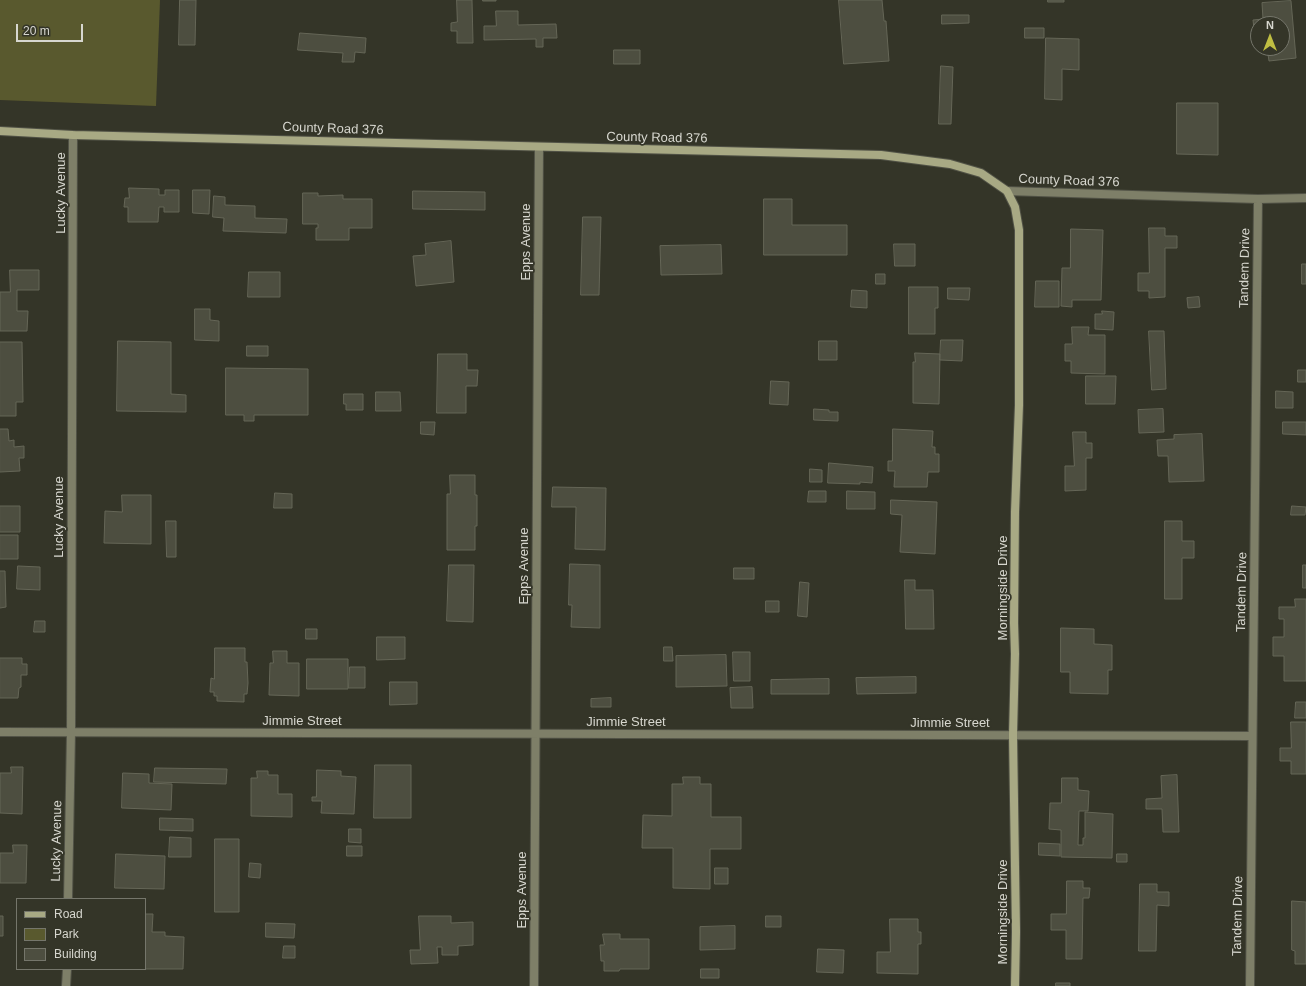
<!DOCTYPE html>
<html>
<head>
<meta charset="utf-8">
<style>
  body { margin:0 }
  #map { position:relative; width:1306px; height:986px; overflow:hidden; background:#343528; font-family:Helvetica,sans-serif }
  canvas { display:block }
  .legend { position:absolute; left:16px; top:898px; width:130px; height:72px; box-sizing:border-box; background:#343528; border:1px solid #75766b; margin:0; padding:5px 7px; list-style:none; font-size:12px; color:#d7d7cf }
  .legend li { display:flex; align-items:center; gap:8px; height:20px }
  .legend b { width:20px; border:1px solid #75766b }
  .north { position:absolute; left:1250px; top:16px; width:40px; height:40px; box-sizing:border-box; background:#343528; border:1px solid #75766b; border-radius:50%; rotate:0deg; font-size:11px; font-weight:700; line-height:16px; text-align:center; color:#d7d7cf }
  .north::after { content:''; display:block; margin:auto; width:14px; height:18px; background:#bfbe42; clip-path:polygon(50% 0,100% 100%,50% 72%,0 100%) }
  .scale { position:absolute; left:16px; top:24px; width:67px; height:18px; box-sizing:border-box; border:2px solid #d7d7cf; border-top:0; padding-left:5px; font-size:12px; line-height:14px; white-space:nowrap; color:#d7d7cf; -webkit-text-stroke:3px #343528; paint-order:stroke }
</style>
</head>
<body>
<div id="map">
<canvas width="1306" height="986"></canvas>
<ul class="legend">
<li><b style="height:5px;background:#a8a984"></b>Road</li>
<li><b style="height:11px;background:#59592e"></b>Park</li>
<li><b style="height:11px;background:#4d4e40"></b>Building</li>
</ul>
<div class="north">N</div>
<div class="scale">20 m</div>
</div>
<script>
const g = document.querySelector('canvas').getContext('2d');
g.lineJoin = 'round';
function fillPath(path, color) { g.fillStyle = color; g.fill(path, 'evenodd'); }
function stroke(path, color, width, dash) { g.strokeStyle = color; g.lineWidth = width; g.lineCap = dash ? 'butt' : 'round'; g.setLineDash(dash || []); g.stroke(path); }
function write(font, color, halo, rows, align = 'center') {
  g.font = font + ' Helvetica,sans-serif'; g.lineWidth = 3.5; g.setLineDash([]); g.textBaseline = 'middle'; g.strokeStyle = halo; g.fillStyle = color; for (const [text, x, y, turn = 0] of rows) {
    g.save(); g.translate(x, y); g.rotate((+turn || 0) * Math.PI / 180); g.textAlign = isNaN(turn) ? turn : align; if (halo) g.strokeText(text, 0, 0); g.fillText(text, 0, 0); g.restore();
  }
}
fillPath(new Path2D(`
  M0 0H160L156 106 0 100Z`), '#59592e');
const building = new Path2D(`
  M180 0H196L195 45H179Z
  M457 0H472L473 43H457V31H451V23L457 22Z
  M483 0H496V1H483Z
  M839 0H882L884 21H886L889 61 844 64Z
  M1048 0H1064V2H1048Z
  M1291 1 1296 58 1269 61 1267 48H1282V24H1258V38H1255L1253 20 1263 19 1262 3Z
  M496 11H518V25L556 24 557 38H543V47H536V39L484 40V26H496Z
  M942 15H969V23L942 24Z
  M1025 28H1044V38H1025Z
  M300 33 366 38 365 53 355 52 354 62H342L343 53 298 50Z
  M1046 38 1079 39V70L1062 69V100L1045 99Z
  M614 50H640V64H614Z
  M941 66 953 67 951 124H939Z
  M1177 103H1218V155L1177 154Z
  M129 188 159 189V195H165V190H179V212H164V207H159L158 222H128V207H124L125 198H129Z
  M193 190H210L209 214 193 213Z
  M413 191 485 192V210L413 209Z
  M303 193H318V196L343 195V199H372V228H349V240H316V228H318V224H303Z
  M214 196 225 197V205L255 206V218L287 219 286 233 223 231 224 218 213 217Z
  M764 199H792V225H847V255H764Z
  M583 217H601L599 295H581Z
  M1149 228H1165V236H1177V248H1165V297L1149 298V291H1138V273H1149Z
  M1071 229 1103 230 1101 300H1072V307L1061 306 1062 268H1070Z
  M451 241 454 282 416 286 413 256 426 255 425 244Z
  M894 244H915V266H895Z
  M721 245 722 274 661 275 660 246Z
  M1302 264H1306V284H1302Z
  M10 270H39V290H17V311H28L27 331H0V292H10Z
  M249 272H280V297H248Z
  M876 274H885V284H876Z
  M1036 281H1059V307H1035Z
  M909 287H938V308H935V334H909Z
  M948 288H970L969 300 948 299Z
  M852 290 867 291V308L851 307Z
  M1199 297 1200 307 1188 308 1187 298Z
  M195 309H210V320L219 321V341L195 340Z
  M1102 311 1114 312 1113 330 1095 329V314H1102Z
  M1072 327H1089L1088 335H1105V374L1071 373V361H1065V344H1072Z
  M1149 331H1164L1166 389 1152 390Z
  M941 340H963L962 361 940 360Z
  M118 341 171 342V394L186 395V412L117 411Z
  M819 341H837V360H819Z
  M0 342H22L23 402H16V416H0Z
  M247 346H268V356H247Z
  M915 353 940 354 939 404 913 403V362H915Z
  M438 354H467V370H478L477 386H466V413H437Z
  M226 368 308 369V415H254V421H244V415H226Z
  M1298 370H1306V382H1298Z
  M1086 376H1116L1115 404H1086Z
  M771 381 789 382 788 405 770 404Z
  M1276 391 1293 392V408H1276Z
  M376 392H400L401 411H376Z
  M344 394H363V410H346V404H344Z
  M814 409 829 410V412H838V421L814 420Z
  M1163 409 1164 432 1139 433 1138 410Z
  M421 422H435L434 435 421 434Z
  M1283 422H1306V435L1283 434Z
  M0 429H8L9 441 14 440V447L24 446V458H19L20 471 0 472Z
  M893 429 933 431 932 447H935V454H939V472H928L927 487H894L895 471H888V461H892Z
  M1073 432H1086V443H1092V458H1086V490L1065 491V466H1074Z
  M1202 434 1204 481 1169 482 1168 456H1158L1157 440 1174 439V435Z
  M829 463 873 467 872 483 860 482V484L828 483Z
  M810 469 822 470V482H810Z
  M450 475H475V495H477V526H475V550H447V494H450Z
  M553 487 606 488 605 550 575 549 576 507H552Z
  M809 491H826V502H808Z
  M847 491 875 492V509H847Z
  M275 493 292 494V508H274Z
  M122 495H151V544L104 543 105 511 122 512Z
  M891 500 937 502 935 554 900 552 902 515 891 514Z
  M0 506H20V532H0Z
  M1292 506 1306 507 1305 515H1291Z
  M166 521H176V557H167Z
  M1165 521H1182V541H1194V558H1182V599H1165Z
  M0 535H18V559H0Z
  M570 564 600 565V628L571 627 572 605H569Z
  M449 565H474L473 622 447 621Z
  M1303 565H1306V588H1303Z
  M18 566 40 567V590L17 589Z
  M734 568H754V579H734Z
  M0 571H5L6 607 0 608Z
  M905 580H915V590H933L934 629H906Z
  M800 582 809 583 807 617 798 616Z
  M1295 599H1306V681H1284V656H1273V637H1284V619H1279V607H1295Z
  M766 601H779V612H766Z
  M35 621H45V632H34Z
  M1061 628 1094 629V644L1112 645V670H1108V694L1070 693V672H1061Z
  M306 629H317V639H306Z
  M377 637H405V659L377 660Z
  M664 647H672L673 661H664Z
  M215 648H245V662H247L248 683 247 694H244V702L217 701V696H214V692H210L211 678 214 679Z
  M273 651H287V663H299V696L269 695 270 663H273Z
  M733 652H750V681H734Z
  M726 655 727 686 676 687V656Z
  M0 658H22V664H27V675H21V687L19 688 18 698H0Z
  M307 659H348V689H307Z
  M350 667H365V688H349Z
  M916 677V693L857 694 856 678Z
  M829 679V694H771V680Z
  M390 682H417V704L390 705Z
  M752 687 753 708H731L730 688Z
  M611 698V707H591V699Z
  M1296 702H1306V718H1295Z
  M1291 722H1306V774H1291V761H1280V748H1291Z
  M375 765H411V818H374Z
  M11 767H23L22 814 0 813V773H11Z
  M155 768 227 769 226 784 154 782Z
  M317 770 341 771V776L356 777 354 814 321 813 322 801H312V797H316Z
  M257 771H268V775H278V794H292V817L251 816V778H257Z
  M123 773 149 774V783L172 784 171 810 122 808Z
  M1177 775 1179 832H1163L1162 809H1146V799L1162 798 1161 776Z
  M683 777H700V784H711V817H741V849H710V889L673 888V848H642L643 815 672 816V784H683Z
  M1062 778H1078V790L1089 791 1088 811H1079L1078 845H1083V838H1085V812L1113 814 1112 858 1061 857V830L1049 829 1050 803H1061Z
  M160 818 193 819V831L160 830Z
  M349 829H361V843L349 842Z
  M170 837 191 838V857H169Z
  M215 839H239V912H215Z
  M1039 843 1060 844V856L1039 855Z
  M13 845H27L26 883H0V853H13Z
  M347 846H362V856H347Z
  M116 854 165 856 164 889 115 888Z
  M1117 854H1127V862H1117Z
  M250 863 261 864 260 878 249 877Z
  M715 868H728V884H715Z
  M1067 881H1083V888H1090L1089 898H1083L1082 959H1066V930H1051V914H1066Z
  M1140 884H1157V892H1169V906L1157 905 1156 951H1139Z
  M1292 901 1306 902V964H1295V951L1292 950Z
  M145 914H153L152 932H165V936L184 937 183 969H145Z
  M0 916H3V936H0Z
  M419 916H451V923L473 922V945L458 946V955H442V947H437L438 963 411 964 410 950H420Z
  M766 916H781V927H766Z
  M890 919H918V932H921V944H918V974L877 973V952H890Z
  M266 923 295 924 294 938 266 937Z
  M735 926V949L700 950V927Z
  M603 934H620V939H649V969H620L619 971H604V961H601L600 945H604Z
  M284 946H295V958H283Z
  M818 949 844 950 843 973 817 972Z
  M701 969H719V978H701Z
  M1056 983H1070V986H1056Z`);
fillPath(building, '#4d4e40');
stroke(building, '#656657', 1);
const street = new Path2D(`
  M1007 191 1258 199 1306 198
  M0 732 1252 736
  M68 899 71 732 73 135
  M66 986 67 969
  M534 986 539 147
  M1250 986 1258 199`);
const secondary = new Path2D(`
  M0 131 73 135 881 155 950 164 981 173 1007 191 1015 207 1019 230V405L1015 512 1014 623 1015 654 1013 735 1016 932 1015 986`);
stroke(street, '#515246', 10);
stroke(secondary, '#515246', 10);
stroke(street, '#7e7f68', 8);
stroke(secondary, '#a8a984', 8);
write('13px', '#d7d7cf', '#343528', [
  ["County Road 376",333,129,2],
  ["County Road 376",657,138,1],
  ["County Road 376",1069,181,2],
  ["Lucky Avenue",61,193,-90],
  ["Epps Avenue",526,242,-90],
  ["Tandem Drive",1245,268,-89],
  ["Lucky Avenue",59,517,-90],
  ["Epps Avenue",524,566,-90],
  ["Morningside Drive",1003,588,-90],
  ["Tandem Drive",1242,592,-89],
  ["Jimmie Street",302,721],
  ["Jimmie Street",626,722],
  ["Jimmie Street",950,723],
  ["Lucky Avenue",57,841,-89],
  ["Epps Avenue",522,890,-90],
  ["Morningside Drive",1003,912,-90],
  ["Tandem Drive",1238,916,-89]
]);
</script>
</body>
</html>
